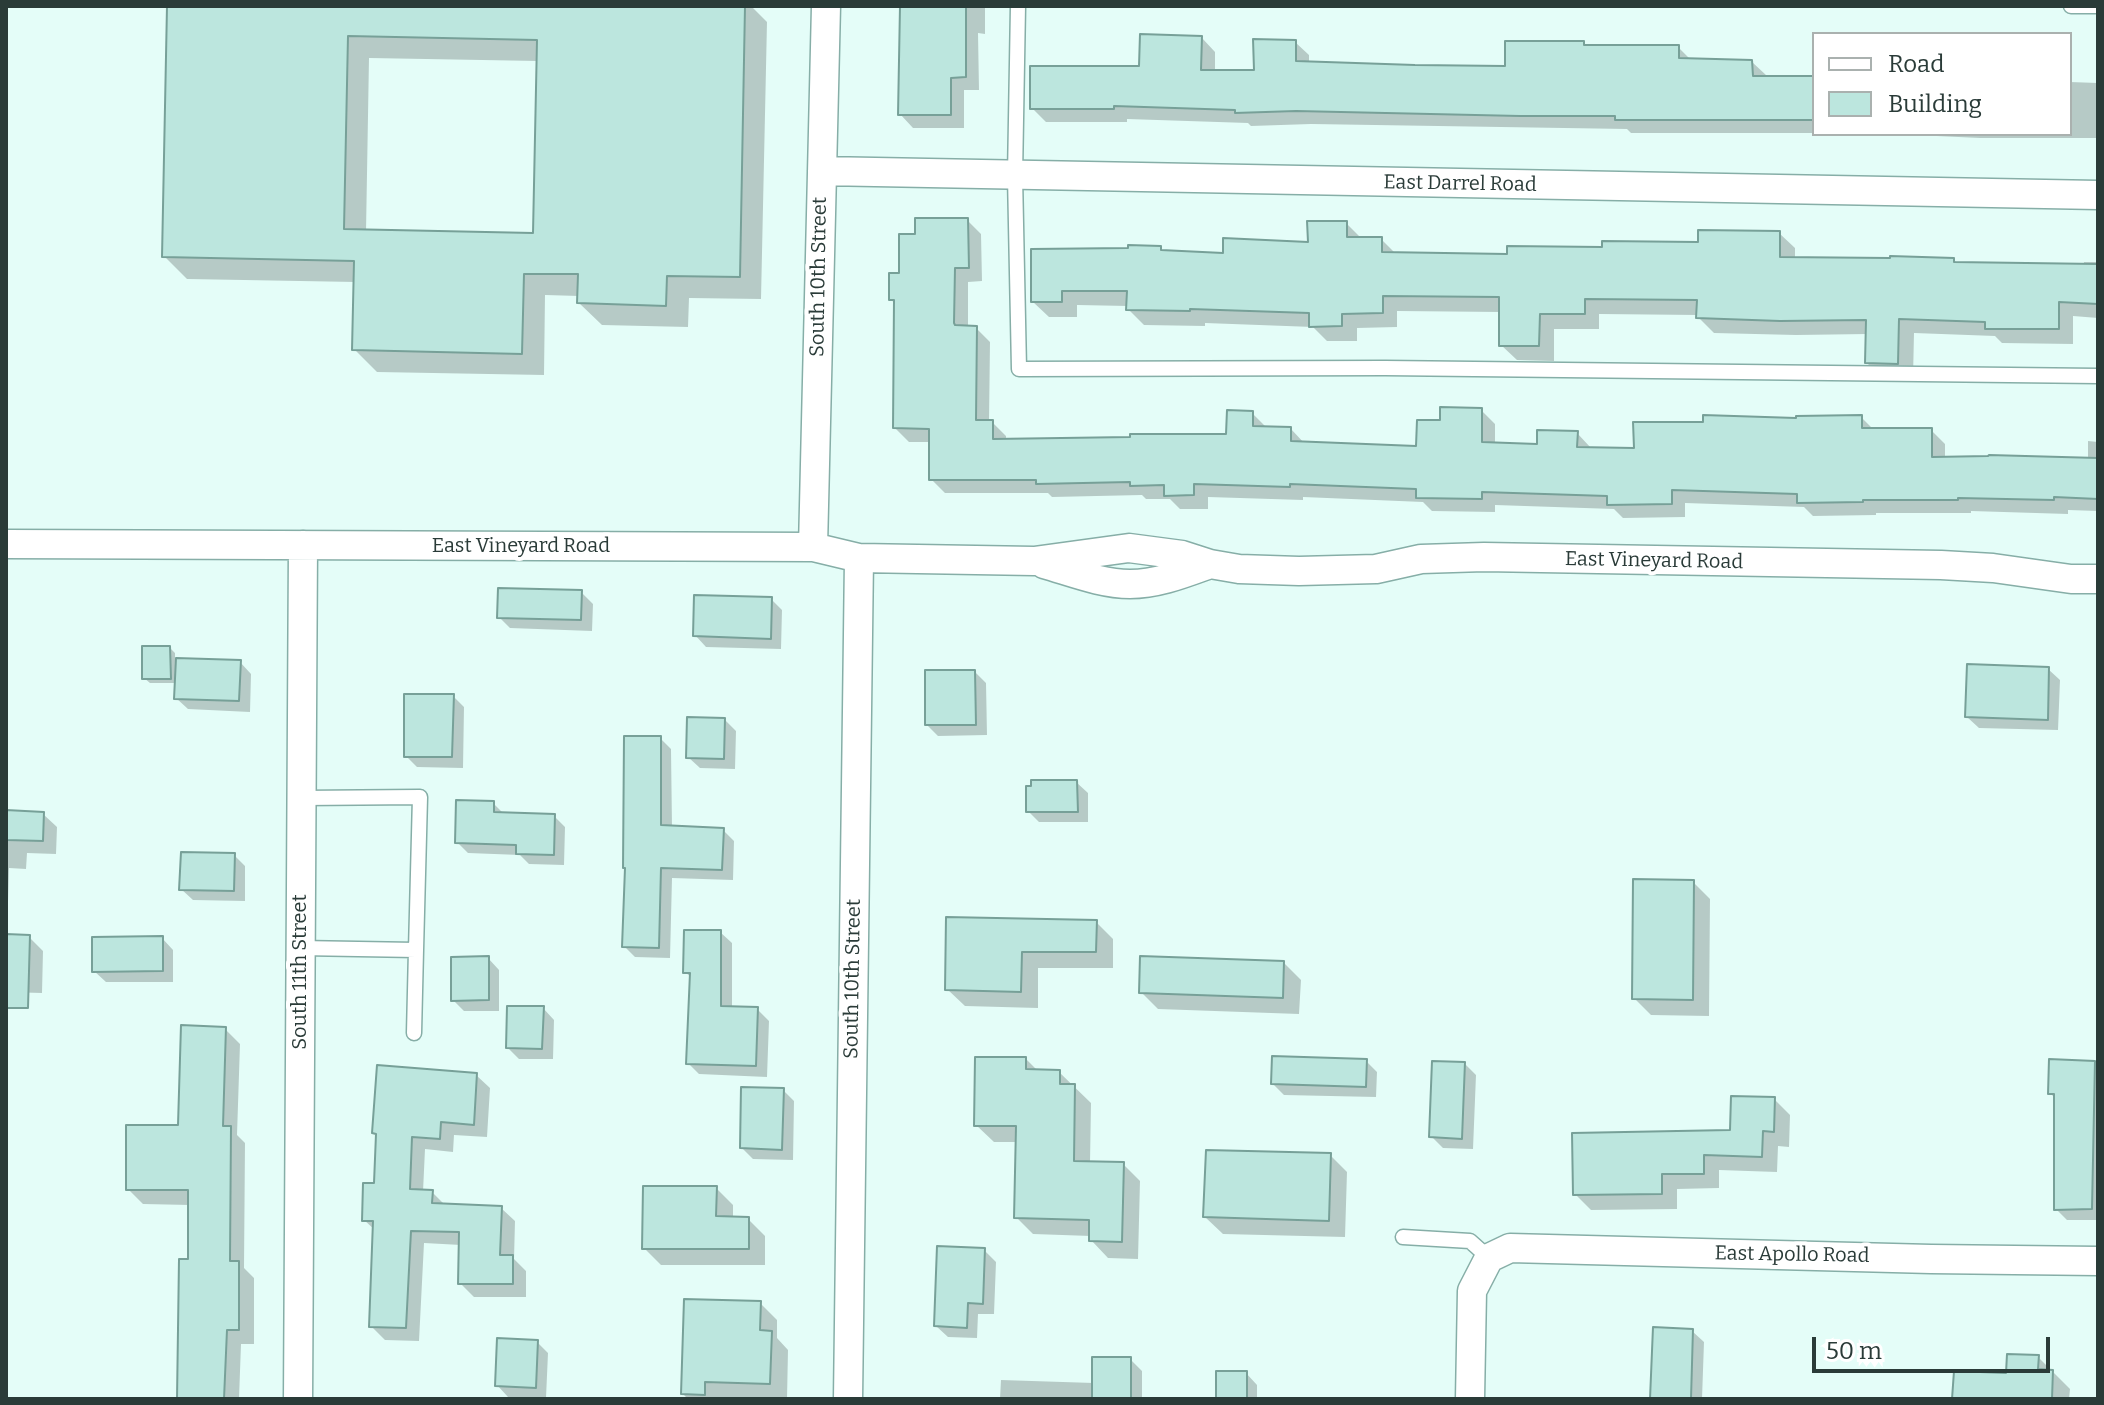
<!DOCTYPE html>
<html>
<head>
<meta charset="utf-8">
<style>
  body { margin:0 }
  #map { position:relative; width:2104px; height:1405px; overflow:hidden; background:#e4fdf8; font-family:Bitter,serif }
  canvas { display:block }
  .frame { position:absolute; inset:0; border:8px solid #2a3b38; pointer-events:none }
  .legend { position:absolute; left:1812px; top:32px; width:260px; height:104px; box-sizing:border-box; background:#fff; border:2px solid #aab1af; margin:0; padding:10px 14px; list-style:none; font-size:24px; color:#2a3b38 }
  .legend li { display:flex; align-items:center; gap:16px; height:40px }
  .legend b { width:40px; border:2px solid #aab1af }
  .scale { position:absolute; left:1812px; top:1337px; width:238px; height:36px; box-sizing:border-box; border:4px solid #2a3b38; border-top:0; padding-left:10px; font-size:24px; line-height:28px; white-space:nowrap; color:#2a3b38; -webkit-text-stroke:6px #fff; paint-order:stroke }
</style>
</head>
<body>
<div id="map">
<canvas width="2104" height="1405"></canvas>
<div class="frame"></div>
<ul class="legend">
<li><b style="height:10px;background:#fff"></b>Road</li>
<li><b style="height:22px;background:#bce6de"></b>Building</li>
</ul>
<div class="scale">50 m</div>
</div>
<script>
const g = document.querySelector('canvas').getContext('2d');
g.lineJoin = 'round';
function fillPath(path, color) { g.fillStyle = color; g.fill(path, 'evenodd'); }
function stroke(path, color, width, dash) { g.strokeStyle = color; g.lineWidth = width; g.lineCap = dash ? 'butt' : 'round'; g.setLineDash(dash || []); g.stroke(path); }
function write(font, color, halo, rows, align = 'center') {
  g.font = font + ' Bitter,serif'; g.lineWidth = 8; g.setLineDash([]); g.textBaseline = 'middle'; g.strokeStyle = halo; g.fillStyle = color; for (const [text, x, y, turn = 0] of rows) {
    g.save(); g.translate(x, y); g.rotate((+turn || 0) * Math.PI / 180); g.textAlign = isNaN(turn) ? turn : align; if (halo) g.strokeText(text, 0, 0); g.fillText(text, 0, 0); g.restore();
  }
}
fillPath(new Path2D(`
  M169 6H751L767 22 761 299 689 298 688 327 602 325 579 303V296L545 295 544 375 377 372 354 349 356 282 187 279 164 256ZM369 58 538 61 535 235 366 232Z
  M901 6H985V34L978 33 979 90H964V128H913L900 114Z
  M1202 38 1215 52V72H1256L1295 42 1309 55V64L1507 68 1584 43 1587 47H1678L1692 61 1752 62 1766 75V78H1802V76H1814V133H1631L1627 129 1311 124 1251 126 1248 123 1127 119V122H1046L1032 108 1141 68Z
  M2070 82 2098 83V138H1980L1893 134H2070Z
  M1815 134H1885V136H1817Z
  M967 220 981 234 982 281 968 282V328H976L990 342 989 422H992L1006 436V441L1228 436 1252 413 1267 428 1291 429 1305 444 1418 448 1442 422 1481 410 1495 424V444L1539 446 1577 433 1591 448 1636 450 1798 420 1861 417 1874 430H1931L1945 444V459H2088V441L2098 442V511L2068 510V514L1971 511V513H1876V515L1813 516 1804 507 1685 503V517L1623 518 1614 509 1495 505V512L1432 511 1423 502 1303 497V500L1208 497V509H1180L1170 499H1146L1142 495 1052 497 1048 493H945L931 479V442H909L895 428 896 304 891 300 917 236Z
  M1346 223 1362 239H1381L1397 255 1509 256 1700 244 1779 233 1795 248V259L1954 260 1958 264 2083 266 2084 262H2098V318L2073 316V344L2002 343 1995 336 1914 333 1913 378H1882L1867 363 1868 334 1796 335 1714 333 1698 317V315L1599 314V329H1554V361L1517 360 1501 345V312L1397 311V327L1357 328V341H1327L1313 327 1205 323V326L1144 325 1128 309V306L1077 305V317H1049L1033 302 1160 248 1165 253 1225 255 1310 244Z
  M581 592 593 604 592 631 510 628 499 617Z
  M771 599 782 610 781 649 706 647 695 635Z
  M170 648 175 653V660L240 662 251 674 250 712 188 709 176 698 177 683H150L144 678Z
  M2048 669 2060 680 2058 730 1979 728 1967 717Z
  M975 672 986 683 987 735 938 736 927 725Z
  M453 696 464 707 463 768 417 767 406 756Z
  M725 720 736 731 735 769 700 768 688 757Z
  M660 738 671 749 672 828 723 830 734 841 733 880 672 878 670 958 635 957 624 946Z
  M1076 782 1088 793V822H1039L1028 811Z
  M493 803 504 814 554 816 565 827 564 865 529 864 520 855 468 853 457 842Z
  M6 812 43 814 57 827 56 854 27 853 26 869 9 868 7 936 29 937 43 951 42 993 6 992Z
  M234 855 245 866V901L193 900 181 889Z
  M1693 882 1710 899 1709 1016 1651 1015 1634 998Z
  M948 919 1096 922 1113 939V968H1038V1008L965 1006 947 989Z
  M720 932 732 943V1008L757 1009 769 1021 767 1077 699 1074 688 1063 692 978 685 972Z
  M162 938 173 950V982H106L94 971Z
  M488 958 499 970V1011H464L453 1000Z
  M1284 963 1301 980 1299 1014 1158 1009 1141 992Z
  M543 1008 554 1020 553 1059H519L508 1048Z
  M225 1029 240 1044 237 1135 245 1143 244 1268 254 1278V1344H241L239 1399H179L190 1261V1205L143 1204 128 1189 180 1127Z
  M1026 1059 1038 1071 1059 1072 1091 1103 1090 1163 1123 1164 1140 1181 1138 1259 1108 1258 1091 1240V1236L1033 1234 1016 1217 1017 1142H994L976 1125Z
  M1366 1061 1377 1072 1376 1097 1284 1095 1273 1084Z
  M2094 1063 2098 1067V1220H2067L2056 1209V1099L2050 1093Z
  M1465 1064 1476 1075 1473 1149 1443 1148 1431 1136Z
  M476 1075 490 1088 487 1137 454 1135 453 1152 425 1149 423 1192H432L446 1206 501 1208 515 1221 514 1259 526 1271V1297H474L460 1283 461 1245 424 1243 419 1341 385 1340 371 1326 375 1230 364 1220 375 1186 377 1136 374 1133Z
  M783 1090 794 1101 793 1160 753 1159 742 1148Z
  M1774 1099 1790 1115 1789 1147 1778 1146 1777 1172 1719 1170V1188L1677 1189V1209L1591 1210 1575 1194 1732 1132Z
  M1330 1155 1347 1172 1345 1237 1223 1234 1205 1217Z
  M716 1188 733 1205V1219H748L765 1236V1265H661L644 1248Z
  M984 1250 996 1262 994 1314H978L977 1338 948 1337 936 1326Z
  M760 1303 777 1320V1338L788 1350 787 1399H688L683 1394Z
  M1692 1331 1704 1342 1702 1399H1652Z
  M537 1342 548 1353 546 1398 508 1397 497 1385Z
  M2038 1357 2070 1389 2069 1399H1954L2008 1375Z
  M1130 1359 1142 1371V1399H1000L1001 1380 1094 1383Z
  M1246 1373 1257 1385V1399H1218Z`), '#0003');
const building = new Path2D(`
  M167 6H745L740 277 667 276 666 306 577 303 578 274H524L522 354 352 350 354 261 162 257ZM348 36 537 40 533 233 344 229Z
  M900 6H966V77L951 78V115H898Z
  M1140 34 1202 36 1201 70H1254L1253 39 1296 40V61L1415 65 1505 66V41H1584V45H1679V58L1752 60 1753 76H1814V120H1615V116H1520L1296 111 1235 113V110L1114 106V109H1030V66H1139Z
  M915 218H968L969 268H955L954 323 955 325 977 326 976 420H993V439L1130 437V434H1226L1227 410 1253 411V426L1291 427V441L1416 446 1417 420H1440V407L1482 408V442L1537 444V430L1578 431 1577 447 1634 448 1633 422H1703V415L1796 418V416L1862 415V428H1932V457L1988 456 1989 455 2098 458V499L2054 497V500L1958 498V500H1863V502L1797 503V494L1672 490V504L1607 505V496L1482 492V499L1416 498V489L1290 484V487L1194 484V495L1164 496V485L1130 486V482L1036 484V480H929V429L893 428 894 300H889V273H899V234H915Z
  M1307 221H1347V237H1382V252L1507 254V246L1602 247V241L1698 242V230L1780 231V257L1890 258V256L1954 258V262L2098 264V304L2059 302V329H1985V322L1899 319 1898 364 1865 363 1866 320 1780 321 1696 318 1697 300 1585 299V314H1540L1539 346H1499V297L1383 296V313L1342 314V326L1309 327V313L1190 309V311L1126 310 1127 291H1062V302H1031V249L1128 248V245L1161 246V250L1223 253V238L1308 242Z
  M498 588 582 590 581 620 497 618Z
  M694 595 772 597 771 639 693 636Z
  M142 646H170L171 679H142Z
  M176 658 241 660 239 701 174 699Z
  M1967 664 2049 667 2048 720 1965 717Z
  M925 670H975L976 725H925Z
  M404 694H454L452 757H404Z
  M687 717 725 718 724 759 686 758Z
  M624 736H661V825L724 828 722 870 661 868 659 948 622 947 625 868H623Z
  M1031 780H1077L1078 812H1026V786H1031Z
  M456 800 494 801V812L555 814 554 855 516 854V845L455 843Z
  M6 810 44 812 43 841 6 840Z
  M181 852 235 853 234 891 179 890Z
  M1633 879 1694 880 1693 1000 1632 999Z
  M946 917 1097 920 1096 952H1022L1021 992 945 990Z
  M684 930H721V1006L758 1007 756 1066 686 1064 690 973H683Z
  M6 934 30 935 28 1008H6Z
  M163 936V971L92 972V937Z
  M489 956V1000L451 1001V957Z
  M1140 956 1284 961 1283 998 1139 993Z
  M507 1006H544L542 1049 506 1048Z
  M181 1025 226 1027 223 1126H231L230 1261H239V1330H227L224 1399H177L179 1259H188V1190H126V1125H178Z
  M1272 1056 1367 1059 1366 1087 1271 1084Z
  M975 1057H1026V1069L1060 1070V1084H1075L1074 1161 1124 1162 1122 1242 1089 1241V1220L1014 1218 1016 1126H974Z
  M2049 1059 2095 1061 2092 1209 2054 1210V1094H2048Z
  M1432 1061 1465 1062 1462 1139 1429 1137Z
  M377 1065 477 1073 474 1125 441 1122 440 1139 412 1137 410 1189 433 1190 432 1203 502 1206 500 1255H513V1284H458L459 1232 411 1231 406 1328 369 1327 373 1221H362L363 1183H374L376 1134 372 1133Z
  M741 1087 784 1088 782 1150 740 1148Z
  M1731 1096 1775 1097 1774 1132 1763 1131 1762 1157 1704 1155V1174H1662V1194L1573 1195 1572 1133 1730 1130Z
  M1206 1150 1331 1153 1329 1221 1203 1217Z
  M643 1186H717L716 1216 749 1217V1249H642Z
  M937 1246 985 1248 983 1304 968 1303 967 1328 934 1326Z
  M684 1299 761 1301 760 1330 772 1331 770 1384 705 1382V1395L681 1394Z
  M1653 1327 1693 1329 1691 1399H1650Z
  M497 1338 538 1340 536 1388 495 1386Z
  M2007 1354 2039 1355 2038 1369 2053 1370 2052 1399H1952L1954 1371 2006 1373Z
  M1092 1357H1131V1399H1092Z
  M1216 1371H1247V1399H1216Z`);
fillPath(building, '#bce6de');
stroke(building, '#77a098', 2);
const service = new Path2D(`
  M1018 6 1015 176 1019 369 1385 368 2098 376
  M2071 6H2098
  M300 948 416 950 420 797 301 798
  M414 1033 416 950
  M1403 1237 1470 1241 1489 1258`);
const minor = new Path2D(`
  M822 171 2098 195
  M6 544 813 547 859 558 1034 561 1129 548 1182 555 1210 564 1239 569 1299 571 1376 569 1421 559 1484 557 1941 565 1993 568 2071 579H2098
  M813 547 826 6
  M1044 564C1072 572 1102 584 1130 584 1158 584 1185 573 1210 564
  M298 1399 303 545
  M848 1399 859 558
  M1470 1399 1472 1291 1489 1258 1510 1248 1931 1259 2098 1261`);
stroke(service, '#86aea7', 17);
stroke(minor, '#86aea7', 31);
stroke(service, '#fff', 14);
stroke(minor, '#fff', 28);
write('20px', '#2a3b38', '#fff', [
  ["East Darrel Road",1460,184,1],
  ["South 10th Street",819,277,-89],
  ["East Vineyard Road",521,546],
  ["East Vineyard Road",1654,561,1],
  ["South 11th Street",300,972,-90],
  ["South 10th Street",853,979,-89],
  ["East Apollo Road",1792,1255,1]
]);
</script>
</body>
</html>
